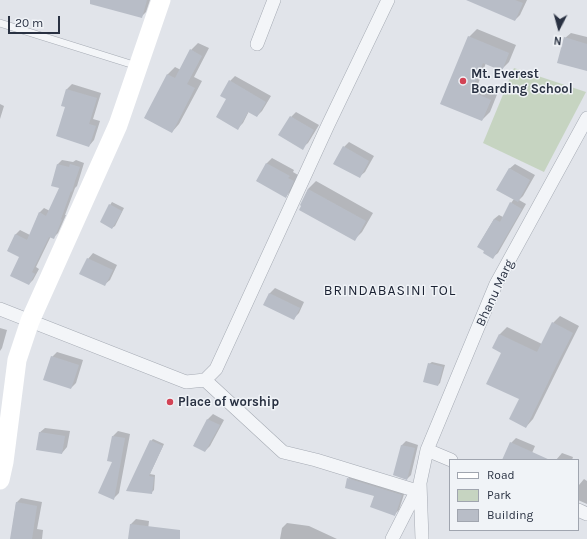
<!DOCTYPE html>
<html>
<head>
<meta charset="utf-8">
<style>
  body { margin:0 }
  #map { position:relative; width:587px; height:539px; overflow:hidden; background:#e1e4ea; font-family:Karla,sans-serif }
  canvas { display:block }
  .legend { position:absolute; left:449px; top:459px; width:130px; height:72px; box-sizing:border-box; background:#f0f3f7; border:1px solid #a0a5af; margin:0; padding:5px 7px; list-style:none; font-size:12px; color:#293142 }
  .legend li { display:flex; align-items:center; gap:8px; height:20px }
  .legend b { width:20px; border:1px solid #a0a5af }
  .north { position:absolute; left:539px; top:8px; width:40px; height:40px; -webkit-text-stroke:3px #f0f3f7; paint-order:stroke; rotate:186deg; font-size:11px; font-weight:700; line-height:16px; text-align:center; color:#293142 }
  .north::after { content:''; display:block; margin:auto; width:14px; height:18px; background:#293142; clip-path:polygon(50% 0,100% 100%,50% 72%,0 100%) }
  .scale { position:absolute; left:8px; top:16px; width:52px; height:18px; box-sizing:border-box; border:2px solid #293142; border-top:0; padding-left:5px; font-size:12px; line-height:14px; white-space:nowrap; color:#293142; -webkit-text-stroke:3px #f0f3f7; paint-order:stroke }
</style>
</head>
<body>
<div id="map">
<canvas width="587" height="539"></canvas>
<ul class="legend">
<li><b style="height:5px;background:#fff"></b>Road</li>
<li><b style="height:11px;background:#c6d4c1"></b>Park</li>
<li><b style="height:11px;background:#b8bdc7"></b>Building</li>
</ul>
<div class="north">N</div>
<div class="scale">20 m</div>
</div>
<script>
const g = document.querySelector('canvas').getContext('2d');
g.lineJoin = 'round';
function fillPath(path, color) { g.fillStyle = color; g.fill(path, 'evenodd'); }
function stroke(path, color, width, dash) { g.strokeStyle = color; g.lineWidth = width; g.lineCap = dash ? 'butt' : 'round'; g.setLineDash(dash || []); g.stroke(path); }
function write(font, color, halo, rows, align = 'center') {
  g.font = font + ' Karla,sans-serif'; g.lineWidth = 3; g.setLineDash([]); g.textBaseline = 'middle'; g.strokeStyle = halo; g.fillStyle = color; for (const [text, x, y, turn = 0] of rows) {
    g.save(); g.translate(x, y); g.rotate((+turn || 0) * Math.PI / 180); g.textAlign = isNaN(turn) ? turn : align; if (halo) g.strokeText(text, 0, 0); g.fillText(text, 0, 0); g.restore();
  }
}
fillPath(new Path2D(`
  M514 68 586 92 544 172 483 143Z`), '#c6d4c1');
fillPath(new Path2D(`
  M114 0H150L146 12 141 17Z
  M486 0H527L520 15 515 20Z
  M477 29 516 45 509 62 502 69 486 63 478 84 498 92 490 112 482 120 442 104 469 37Z
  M571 33 587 37V70L565 38Z
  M198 43 209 48 194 77 202 81 179 124 172 132 145 118 168 74 175 67 181 70 191 50Z
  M235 76 271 96 262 111 257 116 249 111 243 123 238 128 227 98 230 81Z
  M72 84 101 93 93 119 100 121 94 140 89 146 66 106 67 89Z
  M0 104 4 106 0 119Z
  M296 112 319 125 308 143 302 148 291 117Z
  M349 142 374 156 365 172 359 177 344 147Z
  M272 158 294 170 293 172 298 175 291 191 286 196 257 181 267 163Z
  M62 160 73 162 76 160 84 163 77 186 75 188 65 215H66L58 233 53 238 51 236 36 267 39 269 33 280 29 284 21 256 8 250 16 234 20 230 30 235 39 213 44 208 50 211 60 188 58 164Z
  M515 164 535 175 523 196 519 200 526 204 498 253 493 257 485 251 478 246 494 219 499 215 503 217 511 203 514 199 509 169Z
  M316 181 373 213 362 232 354 240 301 205 308 189Z
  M112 202 124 208 115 226 112 228 110 205Z
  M93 253 117 265 110 280 104 285 88 259Z
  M275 288 304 302 299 313 294 318 265 305 270 293Z
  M560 316 579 326 564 356 533 419 526 427 520 399 502 352 493 348 500 334 507 327 542 344 553 323Z
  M0 328 7 330 2 348 0 351Z
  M57 352 83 360 76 383 71 388 52 357Z
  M432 362 445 365 440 383 438 385 429 364Z
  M213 414 224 420 210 446 205 451 194 445 208 419Z
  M45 428 70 431 67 447 62 453 39 433Z
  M118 431 130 434 119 493 114 498 112 437Z
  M516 438 535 446 529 460H503L511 443Z
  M153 439 164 444 150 474 155 475 154 490 151 493 128 490 151 441Z
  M406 441 418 445 411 475 407 479 394 475 402 445Z
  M562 453 573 457 572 460H556Z
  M352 474 405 491 399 510 395 514 375 495 348 478Z
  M584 479 587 481V504L578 500V487L579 485Z
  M21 498 42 502 37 529 43 530 42 539H11L16 503Z
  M136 519 149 521 147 539H129L131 524Z
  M287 523 309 526 337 539H280L282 528Z`), '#0003');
fillPath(new Path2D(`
  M90 0H147L142 18 90 4Z
  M466 0H515L523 3 515 21Z
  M468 36 509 53 502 71 483 63 471 91 491 100 482 121 440 104Z
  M564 37 587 44V71L557 63Z
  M190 49 202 56 187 84 195 88 172 133 144 118 167 74 175 78Z
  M229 80 266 102 257 117 248 112 238 130 216 117 226 99 220 96Z
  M66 89 97 98 89 124 96 126 89 147 56 136 65 107 61 106Z
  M290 116 314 130 303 150 278 135Z
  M343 146 369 161 360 178 333 164Z
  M266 163 290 176 288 178 294 181 286 198 256 181Z
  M57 164 69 167 70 164 80 167 75 181 72 192 71 191 61 219 62 220 54 239 49 237 32 272 35 274 29 285 10 276 19 257 7 251 15 234 27 240 39 212 46 216 59 188 51 186Z
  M509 168 530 180 518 202 496 190Z
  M308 189 366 221 355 241 299 210 301 206 300 205Z
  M510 202 522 209 493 259 483 253 484 251 477 247 494 219 500 222Z
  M109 204 122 211 112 229 100 222Z
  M87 258 113 270 105 286 79 274Z
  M269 293 300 308 294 320 263 305Z
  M552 322 573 333 557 364 526 428 509 419 519 399 486 384 501 353 492 348 499 334 537 352Z
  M51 356 79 365 71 389 43 380Z
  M428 363 443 367 438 386 423 382Z
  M207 419 220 425 205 452 193 446Z
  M39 432 65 436 62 454 36 450Z
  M112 436 125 438 114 500 98 493 112 462 107 461Z
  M150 440 163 446 149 476 154 477 152 494 126 491Z
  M510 442 550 460H502Z
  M401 445 415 448 407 480 393 475Z
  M347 478 402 495 395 516 370 507 374 496 345 488Z
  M16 502 37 506 32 539H10Z
  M130 524 180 530V539H128Z`), '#b8bdc7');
const service = new Path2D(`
  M0 23 137 66`);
const minor = new Path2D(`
  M257 44 274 0
  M0 309 186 382 205 380 216 369 328 125 388 0
  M205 380 283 452 316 460 417 491
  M451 460 427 450 496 284 587 118
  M578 510 587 514
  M392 539 420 484
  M422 539 420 483 427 450`);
stroke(service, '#a6abb4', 8);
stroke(minor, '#a6abb4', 14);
stroke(service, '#f3f5f8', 7);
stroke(minor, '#f3f5f8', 13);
stroke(new Path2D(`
  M0 480 4 462 17 360 30 321 118 125 161 0`), '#fff', 19);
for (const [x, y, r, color] of [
  [463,81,4,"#d24355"],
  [170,402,4,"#d24355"]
]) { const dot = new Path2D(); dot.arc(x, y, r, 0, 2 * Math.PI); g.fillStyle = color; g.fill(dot); stroke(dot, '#f0f3f7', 1.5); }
write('bold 13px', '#293142', '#f0f3f7', [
  ["Mt. Everest",471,74],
  ["Boarding School",471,89],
  ["Place of worship",178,402]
], 'left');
write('13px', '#293142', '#f0f3f7', [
  ["Bhanu Marg",495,293,-65]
]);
g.letterSpacing = '1px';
write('14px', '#1b2233', '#f0f3f7', [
  ["BRINDABASINI TOL",390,291]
]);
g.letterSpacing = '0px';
</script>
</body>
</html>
